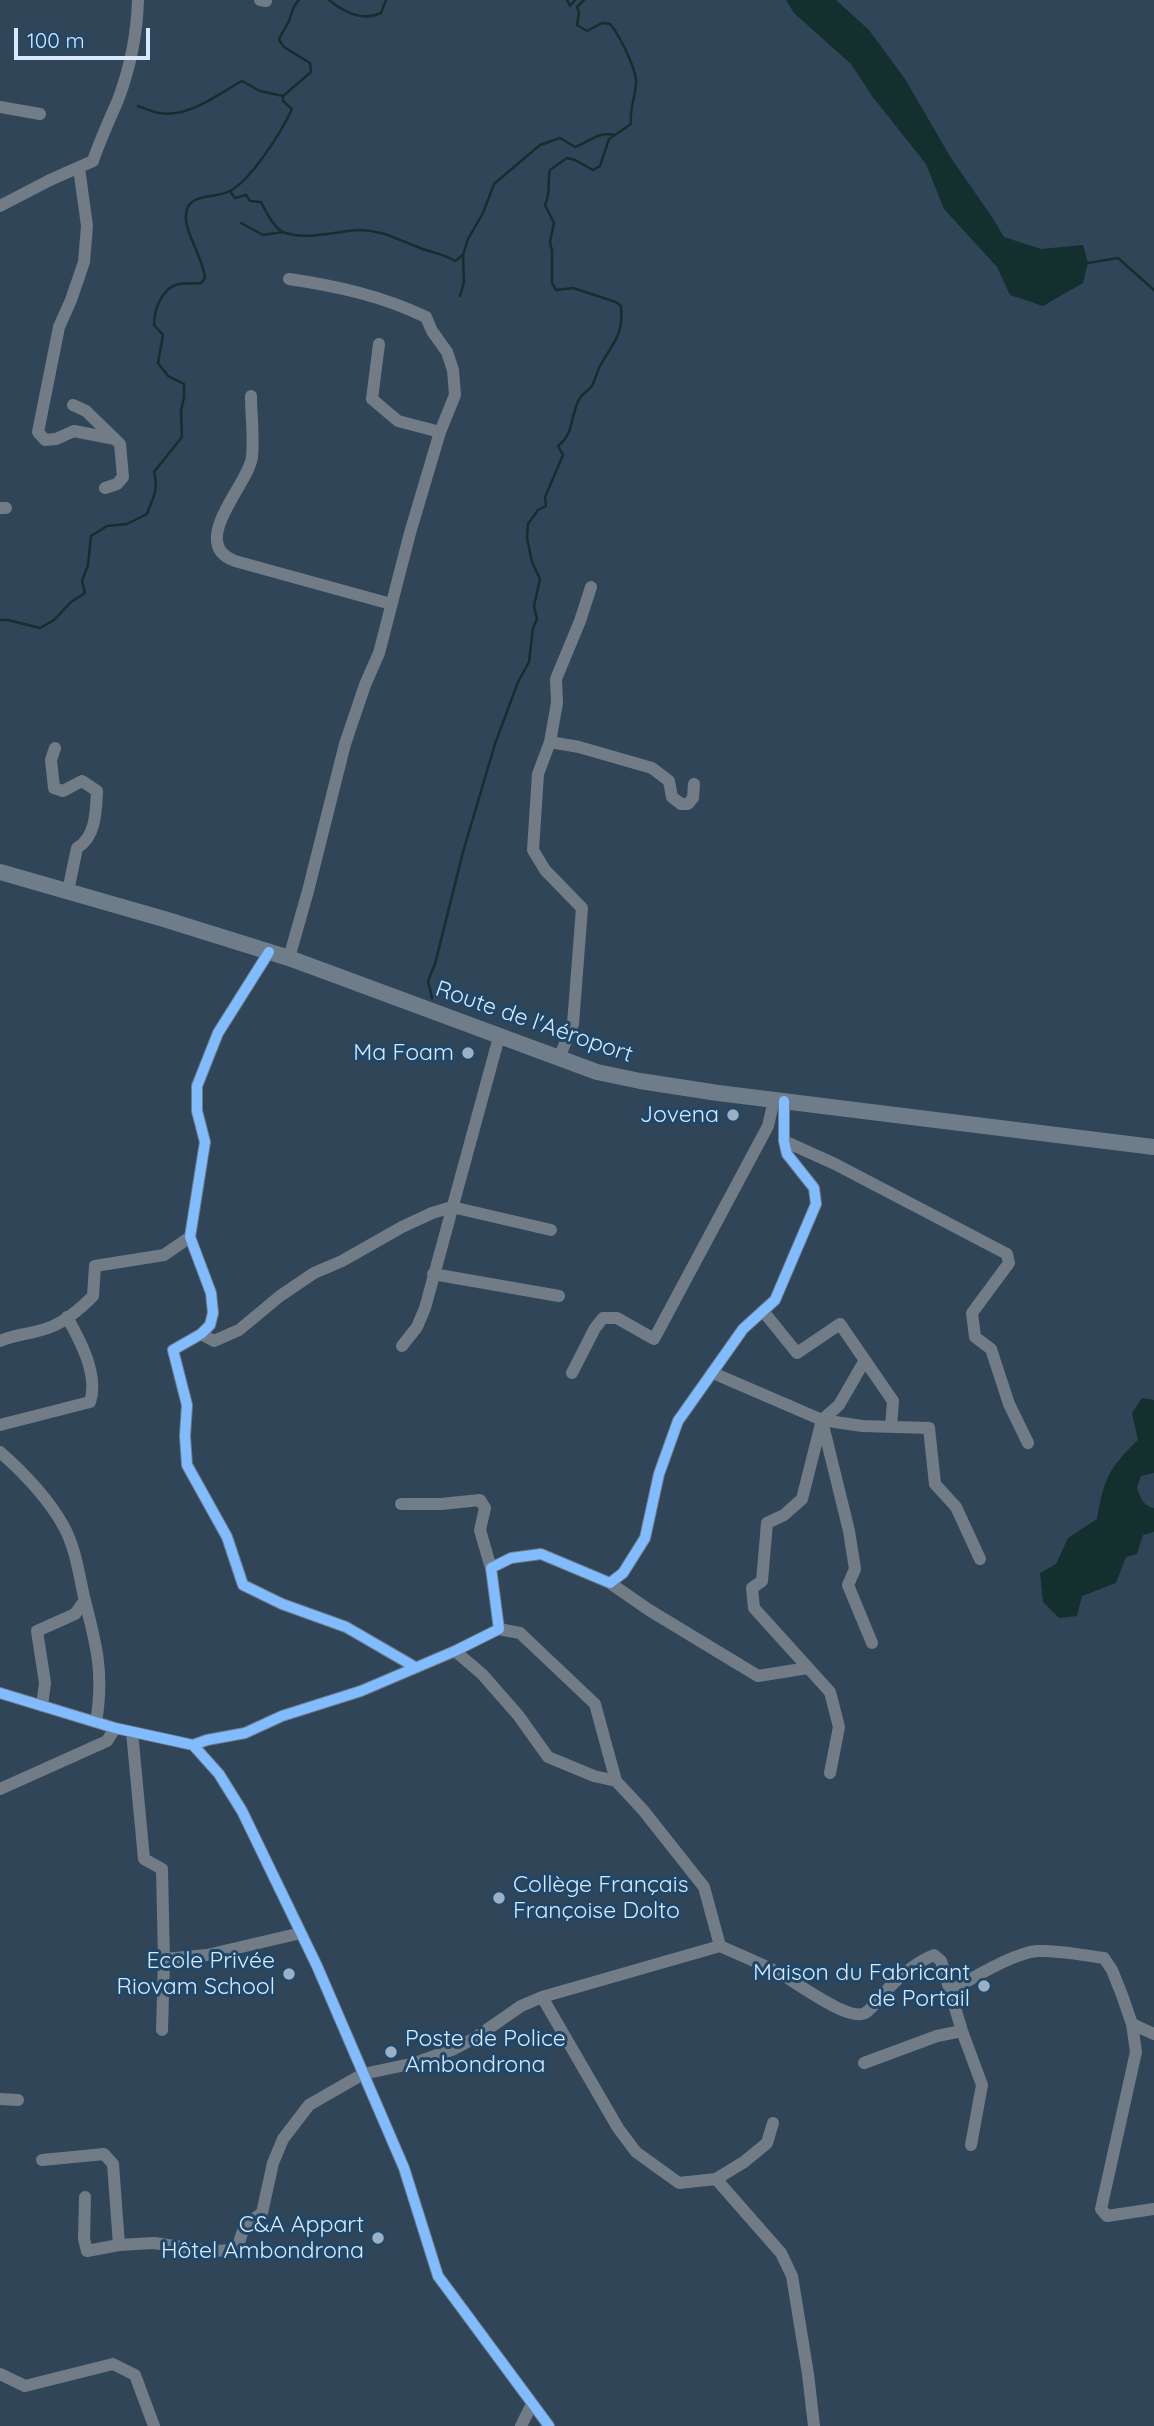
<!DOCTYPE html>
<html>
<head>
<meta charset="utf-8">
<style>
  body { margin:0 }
  #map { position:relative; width:1154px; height:2426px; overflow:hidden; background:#304658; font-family:Quicksand,sans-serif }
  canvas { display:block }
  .scale { position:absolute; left:14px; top:28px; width:136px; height:32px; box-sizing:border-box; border:4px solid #d5eaff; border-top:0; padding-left:9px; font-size:21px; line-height:24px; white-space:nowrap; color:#d5eaff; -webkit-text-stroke:5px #204768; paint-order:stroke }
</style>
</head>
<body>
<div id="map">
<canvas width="1154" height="2426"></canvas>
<div class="scale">100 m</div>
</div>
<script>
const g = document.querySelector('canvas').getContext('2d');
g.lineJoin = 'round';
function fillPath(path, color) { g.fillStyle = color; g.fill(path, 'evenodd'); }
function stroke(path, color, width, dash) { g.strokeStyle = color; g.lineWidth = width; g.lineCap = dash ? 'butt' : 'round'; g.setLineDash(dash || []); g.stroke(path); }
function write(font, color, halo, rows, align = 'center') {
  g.font = font + ' Quicksand,sans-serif'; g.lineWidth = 6; g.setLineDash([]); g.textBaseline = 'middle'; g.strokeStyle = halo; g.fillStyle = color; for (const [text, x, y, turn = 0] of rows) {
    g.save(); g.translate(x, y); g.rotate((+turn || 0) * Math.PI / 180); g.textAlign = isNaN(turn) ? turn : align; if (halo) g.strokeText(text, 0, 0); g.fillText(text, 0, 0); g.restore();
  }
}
fillPath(new Path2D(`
  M786 0H836L869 30 905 79 951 158 992 217 1004 237 1041 249 1083 245 1088 263 1083 283 1043 306 1010 295 997 267 944 209 926 164 872 96 851 64 794 13Z
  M1142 1398 1154 1400V1473L1141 1476 1137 1488C1140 1497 1143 1506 1154 1508V1532L1143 1535 1137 1554 1126 1557 1116 1583 1082 1596 1077 1616 1059 1618 1043 1602 1040 1573 1056 1564 1068 1538 1097 1519C1104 1478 1109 1468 1138 1440L1132 1413Z`), '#132f2e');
stroke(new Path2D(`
  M329 0C344 12 362 22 381 13L386 0
  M567 0 570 6 575 0
  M138 106C145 108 152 112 159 113 189 118 218 94 242 81L260 91 283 96
  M230 191 235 198 246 195 250 201 261 202C266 211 273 227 283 232 305 241 336 231 359 230 383 230 398 240 420 248 433 253 444 254 455 261L463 255
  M241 223 263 235 283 232
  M1088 263 1118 258 1154 290
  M460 296 464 282 463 255 468 239 483 213 494 184 540 145 560 138 575 147C589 142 599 131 614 135
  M0 620H8L40 628 54 620 71 602 85 593 82 581 88 565 91 536 107 526 127 524 147 514C153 496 159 491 154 472L182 437 181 411 184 397V384L168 376 158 363 163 335 154 325C154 310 162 287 179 284 186 283 194 284 201 283L205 278C203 258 184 231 186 215 187 192 215 199 230 191 251 180 282 131 292 109L283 101V96L311 72 310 63 284 47 279 40C281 33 285 29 288 23 293 13 291 7 299 0
  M432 998 428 981 435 964 463 852 495 744 518 682 529 662 533 628 537 619 534 606 540 579 532 562 527 538 528 524 538 510 546 506 545 497 563 455 558 446C575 433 570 414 580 398 583 393 589 390 592 386 595 380 597 372 600 366 613 342 624 336 621 306L616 302 573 288 556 290 552 283V251L550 242 554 223 545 205C551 193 547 183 550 170L567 158 575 160 593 170 600 166 609 139 631 124C629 108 637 93 636 80 635 67 619 34 610 24L602 23 587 31 577 25 579 13 577 7 584 0`), '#132f2e', 2.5);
stroke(new Path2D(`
  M260 0 266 1
  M0 107 40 114
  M79 168 87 226 84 262 71 300 59 327 38 432 45 440 56 439 74 431 115 439
  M0 206 50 180 93 161C100 140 109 121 118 100 130 68 137 34 138 0
  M289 279C337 286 382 296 426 317L432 331 447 352 453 370 455 395 440 432 410 533 379 653 365 685 345 744 308 891 289 958
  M379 344 372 399 398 421 440 432
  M251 396C251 415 254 437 252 457 249 484 187 543 235 561L391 604
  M73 405 86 411 120 444 123 477 117 484 105 488
  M0 508H6
  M550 742 579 747 652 768 669 781 672 797 681 804H688L693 798 694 784
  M55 748 51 760 54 788 63 791 82 781 97 791C96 811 96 837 77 848L68 891
  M269 952 218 1033 197 1086V1111L205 1142 190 1237 211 1293 213 1313 210 1325 201 1334 173 1350 187 1405 185 1436 187 1465 227 1537 243 1585 282 1604 346 1627 415 1667
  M559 1058 573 1024 582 908 545 870 533 850 538 774 550 742 557 703 556 679 580 621 591 587
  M784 1141 835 1164 1007 1254 1009 1263 972 1313 975 1337 991 1349 1009 1404 1028 1443
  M433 1274 559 1296
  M763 1311 797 1353 840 1324 893 1401 891 1427
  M201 1334 214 1341 239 1330 280 1296 314 1273 342 1261 402 1227 432 1213 452 1207 551 1230
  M0 1341C17 1333 37 1334 53 1326 67 1320 82 1307 93 1296L95 1266 164 1255 190 1237
  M402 1346 417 1327 425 1308 499 1037
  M572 1373 595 1328 603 1318H617L654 1339 768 1126 774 1100
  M713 1373 822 1420 862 1426 929 1428 935 1484 956 1507 980 1559
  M822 1421 849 1531 855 1569 848 1585 872 1643
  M0 1425 90 1402C99 1375 80 1340 67 1317
  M0 1452C24 1473 47 1497 63 1525 76 1548 79 1576 85 1601 97 1647 104 1675 96 1722
  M401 1504H441L480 1500 485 1508 480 1530 491 1568
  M610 1583 649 1610 758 1676 808 1668
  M499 1629 520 1633 595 1704 616 1781
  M455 1651 482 1674 518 1715 548 1757 594 1776 616 1781 643 1810 704 1887 720 1946C740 1955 760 1963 779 1973 795 1981 848 2022 865 2013 872 2009 878 2000 883 1994 898 1978 914 1963 934 1955L941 1961 962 2031 982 2085 971 2145
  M0 1693 115 1728 193 1745 219 1774 242 1811 317 1966 404 2168 438 2276 549 2426
  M42 1706 45 1683 37 1631 75 1614 85 1600
  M132 1732 144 1859 162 1869 164 1961 162 2030
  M193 1745 207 1740 245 1733 282 1716 361 1691 455 1651 499 1629 491 1568 511 1558 541 1554 610 1583 623 1573 645 1538 659 1474 678 1421 743 1329 775 1300 816 1204 814 1188 787 1154 784 1141V1101
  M830 1773 839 1727 830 1692 754 1608 752 1588 762 1581 767 1523 784 1515 802 1499 822 1420 839 1405 865 1360
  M0 1789 107 1741 115 1728
  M164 1959 207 1955 301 1933
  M951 1991C972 1978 1013 1953 1037 1951 1059 1950 1082 1955 1104 1958L1112 1970 1122 1995 1132 2024 1136 2052 1101 2209 1107 2216 1154 2209
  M542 1997 618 2128 636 2152 679 2183 716 2179 781 2253 792 2276 808 2374 814 2426
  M1132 2024 1154 2034
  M864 2063 937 2036 962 2031
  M0 2099 18 2100
  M42 2160 104 2154 113 2164 119 2245
  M716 2179 744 2162 767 2143 773 2123
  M85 2197 84 2239 87 2251 119 2245 154 2243 209 2251 238 2250C241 2229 245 2225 262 2213L273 2163 283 2139 309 2105 363 2074 415 2063 454 2049 475 2038 521 2006 542 1997 720 1946
  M0 2374 25 2386 113 2364 135 2375 154 2426
  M521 2426 532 2404`), '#717c86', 12);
stroke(new Path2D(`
  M0 872 164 919 289 958 597 1072 640 1081 718 1093 1154 1147`), '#6e7d89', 16);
stroke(new Path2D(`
  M269 952 218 1033 197 1086V1111L205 1142 190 1237 211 1293 213 1313 210 1325 201 1334 173 1350 187 1405 185 1436 187 1465 227 1537 243 1585 282 1604 346 1627 415 1667
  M0 1693 115 1728 193 1745 219 1774 242 1811 317 1966 404 2168 438 2276 549 2426
  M193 1745 207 1740 245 1733 282 1716 361 1691 455 1651 499 1629 491 1568 511 1558 541 1554 610 1583 623 1573 645 1538 659 1474 678 1421 743 1329 775 1300 816 1204 814 1188 787 1154 784 1141V1101`), '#80bcff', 10);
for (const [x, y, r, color] of [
  [468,1053,7,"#9bb1c5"],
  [733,1115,7,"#9bb1c5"],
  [499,1898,7,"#9bb1c5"],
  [289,1974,7,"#9bb1c5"],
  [984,1986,7,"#9bb1c5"],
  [391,2052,7,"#9bb1c5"],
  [378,2238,7,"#9bb1c5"]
]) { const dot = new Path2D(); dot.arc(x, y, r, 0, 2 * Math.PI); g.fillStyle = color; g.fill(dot); stroke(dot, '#204768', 2.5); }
write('23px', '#d5eaff', '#204768', [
  ["Route de l'Aéroport",534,1022,19]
]);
write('23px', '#d5eaff', '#204768', [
  ["Ma Foam",454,1053],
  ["Jovena",719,1115],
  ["Collège Français",513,1885,"left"],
  ["Françoise Dolto",513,1911,"left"],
  ["Ecole Privée",275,1961],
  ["Riovam School",275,1987],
  ["Maison du Fabricant",970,1973],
  ["de Portail",970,1999],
  ["Poste de Police",405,2039,"left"],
  ["Ambondrona",405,2065,"left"],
  ["C&A Appart",364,2225],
  ["Hôtel Ambondrona",364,2251]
], 'right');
</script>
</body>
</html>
